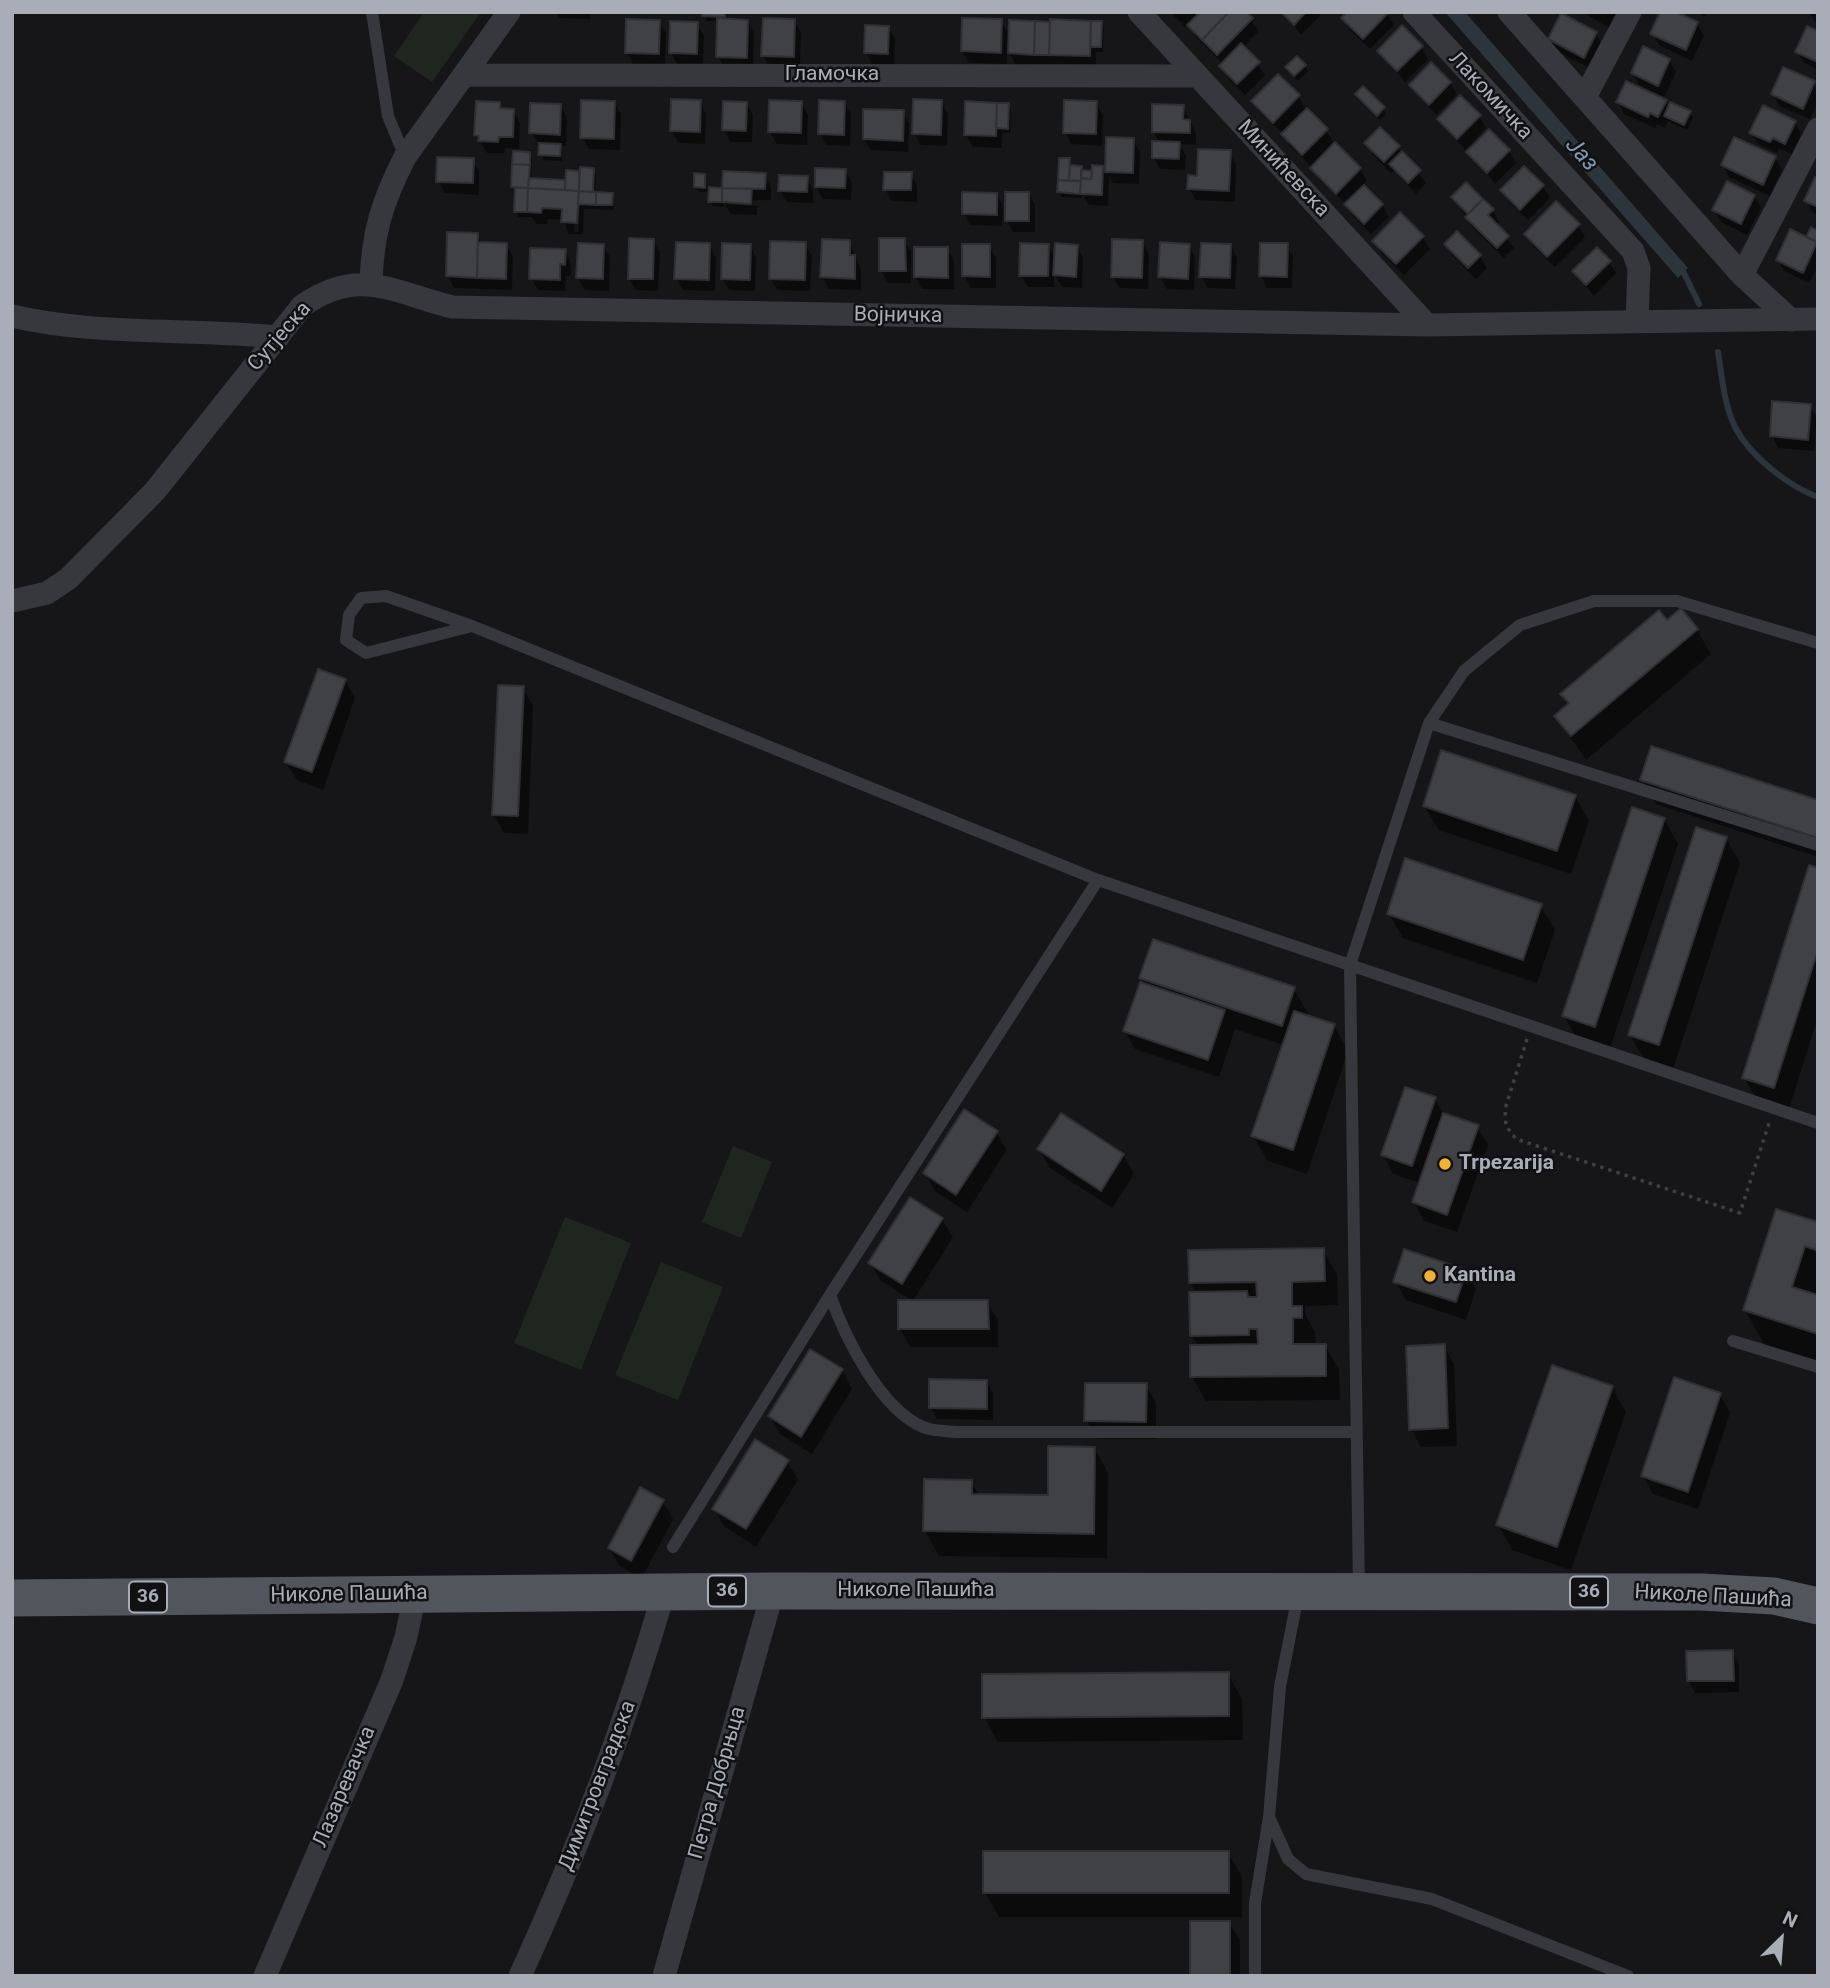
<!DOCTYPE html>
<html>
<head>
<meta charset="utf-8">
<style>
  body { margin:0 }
  #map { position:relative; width:1830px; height:1988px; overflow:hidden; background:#161618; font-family:Roboto,sans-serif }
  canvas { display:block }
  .frame { position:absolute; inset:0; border:14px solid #a8adb8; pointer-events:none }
  .north { position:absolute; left:1746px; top:1904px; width:70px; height:70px; -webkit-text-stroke:5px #111113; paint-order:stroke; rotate:25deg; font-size:19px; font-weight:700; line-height:28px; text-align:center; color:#a8adb8 }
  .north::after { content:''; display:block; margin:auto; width:24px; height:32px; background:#a8adb8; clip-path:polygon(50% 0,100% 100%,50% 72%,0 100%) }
</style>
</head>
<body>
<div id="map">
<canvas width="1830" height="1988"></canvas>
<div class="frame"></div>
<div class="north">N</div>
</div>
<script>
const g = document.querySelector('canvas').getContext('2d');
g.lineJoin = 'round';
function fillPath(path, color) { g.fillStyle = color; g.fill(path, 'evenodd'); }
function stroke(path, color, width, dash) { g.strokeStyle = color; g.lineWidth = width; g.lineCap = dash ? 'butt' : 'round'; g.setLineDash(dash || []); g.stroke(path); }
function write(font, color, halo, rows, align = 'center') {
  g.font = font + ' Roboto,sans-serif'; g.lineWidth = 5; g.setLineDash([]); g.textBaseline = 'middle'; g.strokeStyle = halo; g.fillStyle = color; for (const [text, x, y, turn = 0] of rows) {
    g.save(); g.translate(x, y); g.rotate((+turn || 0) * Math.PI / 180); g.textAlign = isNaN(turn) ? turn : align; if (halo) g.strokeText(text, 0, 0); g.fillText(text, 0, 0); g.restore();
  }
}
fillPath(new Path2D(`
  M424 12H481L432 82 394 56Z
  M733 1146 772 1162 741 1238 702 1222Z
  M565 1217 631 1243 581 1370 514 1343Z
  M661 1262 723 1287 678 1400 615 1375Z`), '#1e261f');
fillPath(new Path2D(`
  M1445 12H1465L1688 268 1678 278Z`), '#2c353c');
fillPath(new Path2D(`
  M556 12H590V19L559 18Z
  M704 12H727V21H747L754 33 753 69 724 68 718 56 719 21H707Z
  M1170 12H1245L1259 31 1243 47 1265 75 1245 95 1228 78 1221 66 1223 64 1196 37 1188 24 1185 27Z
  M1283 12H1319L1321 15 1301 35Z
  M1582 12H1619L1611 29Z
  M1696 12H1707L1705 17Z
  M1811 12H1818V26L1810 14Z
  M1387 13 1394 25 1370 49 1350 30 1343 18Z
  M794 21 801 32 800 68H770L763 56Z
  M1001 21 1010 37 1101 23 1104 28 1103 52H1096V68L1016 65 1007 49V64L969 63 962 51Z
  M659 22 666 33 665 65 633 64 627 52Z
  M697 24 704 36 703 65 677 64 671 52Z
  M1697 24 1704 36 1692 61 1659 45 1652 33Z
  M888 27 895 39 894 66 873 65 866 53Z
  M1596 33 1602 45 1590 68 1556 51 1550 39Z
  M1818 33V70L1804 63 1797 52Z
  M1421 47 1428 59 1405 82 1379 51Z
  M1669 60 1676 72 1664 97 1639 85 1633 73Z
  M1305 66 1308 71 1298 81 1287 68Z
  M1450 83 1457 94 1436 115 1411 85Z
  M1814 83 1818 101 1810 119 1779 106 1773 94Z
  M1357 95 1383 108 1386 114 1380 120Z
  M1298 96 1305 108 1326 130 1333 142 1360 169 1367 181 1362 186 1382 205 1389 217 1371 234 1353 216 1345 203 1319 180 1310 165 1290 146 1282 132 1260 113 1253 101Z
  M1666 101 1670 108 1690 113 1693 118 1687 130 1668 121 1665 128 1657 124 1655 128 1624 114 1618 102Z
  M700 102 706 114 705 144 678 143 672 131Z
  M941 102 948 114 947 146 921 145 914 133Z
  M614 103 621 114 620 150 589 149 582 137Z
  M746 103 753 115 752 142H730L724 130Z
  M801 103 808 115 807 145 777 144 770 132Z
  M844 103 851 114 850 146 826 145 820 134Z
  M1096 103 1103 115 1102 146 1071 144 1065 132Z
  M499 104 503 110 513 111 520 123 519 149 505 148 504 153H487L476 135Z
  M560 105 567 117 566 146H560L562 161 543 160 540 145 531 133Z
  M1008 105 1011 110 1010 133H1002V148L973 147 966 135Z
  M1183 107 1196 133V145L1179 144 1186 156 1185 170 1160 169 1154 158 1160 143 1153 131Z
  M903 112 909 123 908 152 871 150 864 139Z
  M1479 116 1486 128 1465 150 1439 119Z
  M1795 122 1801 134 1792 154 1779 149 1777 153 1758 144 1751 133Z
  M1489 132 1509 151 1516 163 1495 184 1469 153Z
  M1108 139 1133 140 1140 152 1139 184 1113 183 1109 176 1108 206 1089 205 1082 194V198L1062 197 1059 192 1069 160 1072 168 1090 172 1102 167 1107 175Z
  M1367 144 1398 147 1426 183 1416 194 1394 170 1391 173 1373 155Z
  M1229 152 1236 164 1235 202 1196 200 1189 189Z
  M514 153 529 154 532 159 531 180 567 182V172L593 170 596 175 595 194H612L614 210 584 209 583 234H569L563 220 548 219 547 224H536L532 217H518L515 211ZM576 202H580L578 232H574Z
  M1775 158 1782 170 1770 196 1729 177 1723 165Z
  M473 160 479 172V195L445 193 438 181Z
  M1524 168 1543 187 1550 198 1528 220 1509 202 1502 190Z
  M845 171 852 183 851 200 823 199 816 187Z
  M724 173 765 175 771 187V200L728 201V204L757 206V215L730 214 724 202V207L713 206 710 201 724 189Z
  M911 174 917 186V202L892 201 885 189Z
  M704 175 707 192H699L696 187Z
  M807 178 813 190V203L787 202 780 191Z
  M1818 180V215L1813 213 1806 201Z
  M1028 193 1035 205V232H1013L1007 220Z
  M996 194 1003 206 1002 226 970 225 964 213Z
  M1754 196 1761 208 1747 235 1721 222 1714 210Z
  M1453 197 1492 210 1499 222 1496 225 1514 248 1504 258 1474 229Z
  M1578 225 1585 237 1555 267 1533 246 1527 234Z
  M1818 233V266L1809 283 1784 271 1778 260Z
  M1457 234 1480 256 1487 268 1476 279 1453 256 1446 245Z
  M477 235 482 244 506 245 513 256 512 290 454 288 448 276Z
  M1423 237 1430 249 1404 275 1381 253 1375 241Z
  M653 240 660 252 658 291 636 290 629 278Z
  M904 240 911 252V283H888L881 271Z
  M849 242 861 269V290L829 289 822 277Z
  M1142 242 1149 254 1148 289 1120 288 1113 277Z
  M805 244 812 256 810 291 777 290 771 278Z
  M603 245 610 257 609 291 585 290 578 278Z
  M709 245 716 257 715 291 683 290 676 278Z
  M1048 245 1056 260 1077 246 1083 258 1082 288 1062 287 1054 273V287H1028L1021 275Z
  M1230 245 1237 257 1235 289 1208 288 1201 276Z
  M1286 245 1293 257 1292 288H1267L1261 276Z
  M750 246 756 257 755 291 729 290 723 279Z
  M989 246 996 258V288H971L964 276Z
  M1189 246 1195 257 1194 290 1167 289 1160 277Z
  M947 249 954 261V289H922L915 277Z
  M565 251 571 263V276H566L565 291 538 290 531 278Z
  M1609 262 1616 273 1594 296 1575 272Z
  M1810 406 1817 418 1814 451 1778 448 1772 436Z
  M1667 622 1697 630 1711 654 1586 760 1556 716 1569 705 1562 694Z
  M345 680 355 698 323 790 297 780 286 762Z
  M523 688 533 706 528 834 504 833 493 814Z
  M1642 779 1818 802V857L1656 804Z
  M1575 796 1589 821 1571 874 1439 830 1424 806Z
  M1664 819 1678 844 1609 1051 1578 1040 1564 1016Z
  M1726 838 1740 863 1673 1069 1644 1059 1630 1035Z
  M1818 870V1017L1788 1112 1758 1102 1744 1078Z
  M1540 906 1555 930 1537 983 1403 938 1389 914Z
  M1141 977 1293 988 1308 1013 1306 1017 1334 1026 1348 1051 1307 1174 1268 1161 1253 1136 1284 1045 1235 1029 1219 1077 1135 1049 1125 1031 1146 986Z
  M1435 1099 1444 1115 1477 1127 1488 1145 1457 1232 1424 1221 1414 1202 1420 1183 1393 1174 1383 1155Z
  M1061 1116 1123 1155 1134 1174 1112 1208 1050 1168 1039 1149Z
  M996 1132 1007 1150 967 1212 935 1191 925 1173Z
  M942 1219 953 1237 913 1301 881 1281 870 1263Z
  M1818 1224V1364L1766 1347 1745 1310Z
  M1323 1250 1337 1274 1338 1305 1305 1306V1314L1315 1332 1316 1345H1325L1339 1370 1340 1400 1206 1401 1192 1377 1198 1346 1192 1336 1197 1293 1190 1283Z
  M1466 1271 1476 1289 1466 1320 1406 1300 1395 1281Z
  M987 1302 998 1320V1347H910L900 1329Z
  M1444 1346 1454 1364 1457 1446 1421 1447 1411 1429Z
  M842 1370 852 1389 812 1454 780 1434 770 1416Z
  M986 1381 993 1393V1420L937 1419 931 1408Z
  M1146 1385 1156 1403V1439H1097L1086 1420Z
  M1612 1387 1626 1412 1571 1570 1512 1550 1498 1525Z
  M1719 1394 1730 1413 1698 1509 1653 1494 1643 1476Z
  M1094 1448 1108 1473 1107 1558 939 1556 925 1531 971 1482 979 1496 1049 1497Z
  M787 1461 798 1480 756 1547 725 1527 714 1509Z
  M662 1501 673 1519 642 1578 620 1566 609 1548Z
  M1732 1652 1739 1663V1692L1695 1693 1689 1681Z
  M1228 1674 1242 1699 1243 1740 998 1742 984 1717Z
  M1228 1853 1242 1877V1917H999L985 1892Z
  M1229 1923 1240 1941V1976H1192Z`), '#0007');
stroke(new Path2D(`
  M1681 267 1699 304
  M1718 352C1722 377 1724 404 1735 427 1750 456 1788 486 1818 497`), '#2c353c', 6);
const building = new Path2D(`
  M702 12H725V17L702 16Z
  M1200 12H1229L1202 40 1187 25Z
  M1229 12H1247L1253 18 1217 55 1202 40Z
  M1281 12H1306L1294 25Z
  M1347 12H1389L1363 39 1341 18Z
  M1660 12H1676L1698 22 1686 50 1650 34Z
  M1561 13 1597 32 1584 58 1548 39Z
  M717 18 748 20 747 58 716 57Z
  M763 18 795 19 794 57 761 56Z
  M962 18 1002 19 1001 53 961 51Z
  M626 19 660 20 659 54 625 53Z
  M1050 19 1091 21 1090 56 1049 55Z
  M1009 20 1035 21 1034 55 1008 53Z
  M670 21 698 22 697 54 669 53Z
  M1035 21 1050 22 1049 55H1034Z
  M1091 21H1102L1101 47H1090Z
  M865 25 889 26 888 54 864 53Z
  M1402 25 1423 46 1397 71 1377 51Z
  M1807 26 1818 31V62L1795 52Z
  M1241 43 1260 62 1237 84 1219 66Z
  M1643 46 1670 59 1658 86 1631 73Z
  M1297 56 1306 65 1294 76 1285 67Z
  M1431 62 1451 82 1429 105 1409 85Z
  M1783 67 1815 81 1803 109 1771 94Z
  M1278 74 1300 95 1273 123 1251 101Z
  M1626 81 1667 100 1658 117 1650 113 1648 117 1616 102Z
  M1363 86 1385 107 1377 116 1355 94Z
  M1460 95 1481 115 1457 139 1437 119Z
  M671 99 701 100 700 132 670 131Z
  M913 99 942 100 941 135 912 134Z
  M581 100 615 101 614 139 580 138Z
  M769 100 802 101 801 133 768 132Z
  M819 100 845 101 844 135 818 134Z
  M1064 100 1097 101 1096 134 1063 133Z
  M476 101 500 102V108L514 109 513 137H499L498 142 478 141 479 136 474 135Z
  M723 101 747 102 746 131 722 130Z
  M965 101 997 103 996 136 964 135Z
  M1670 102 1691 111 1684 125 1664 116Z
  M530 103 561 104 560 135 529 133Z
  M997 103H1009L1008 129 996 128Z
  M1152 104 1184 105 1183 119 1190 120V133L1152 132Z
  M1763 105 1796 121 1785 144 1773 138 1770 142 1749 133Z
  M1307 108 1328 129 1302 155 1281 134Z
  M863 109 904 110 903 141 863 139Z
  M1380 127 1400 146 1384 162 1364 143Z
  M1489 129 1510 150 1487 173 1466 152Z
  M1106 137 1134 138 1133 173 1105 172Z
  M1734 137 1776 156 1763 185 1721 165Z
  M1152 141 1180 142 1179 159 1152 158Z
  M1335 142 1361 168 1336 194 1310 168Z
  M539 143 561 144 560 156 538 155Z
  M1198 149 1231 150 1229 191 1187 189 1188 175 1197 176Z
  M513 151 530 152V165L512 164Z
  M1402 151 1421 170 1408 183 1389 164Z
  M437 157 474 158 473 183 436 182Z
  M1059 158H1070L1069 181 1058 180Z
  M512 164 530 165 528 188 511 187Z
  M1070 165 1082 166 1081 181H1069Z
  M1092 165 1103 166 1102 195 1080 194 1081 178 1091 179Z
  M1524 166 1544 185 1520 210 1500 190Z
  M580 167 594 168 593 192 579 191Z
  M815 168 846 169 845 188 815 187Z
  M566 170 579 171V191L565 190Z
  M1081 170 1092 171 1091 179 1081 178Z
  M723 171 766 173 765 189 722 188Z
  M884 172H912L911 190H883Z
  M694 173 705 174V188L694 187Z
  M779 175 808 176 807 192 778 191Z
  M1815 177 1818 178V207L1804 201Z
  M529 178 565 180V190L528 188Z
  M1058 180 1081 181 1080 194 1057 192Z
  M1727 181 1755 195 1741 224 1712 210Z
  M1466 182 1483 199 1468 214 1451 197Z
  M1364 185 1383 204 1364 224 1344 204Z
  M709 187 722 188V202H708Z
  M515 188H528L527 212H514Z
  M528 188 579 191 577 223 561 222 562 209 542 208 541 213 527 212Z
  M722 188 752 189 751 204 722 202Z
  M579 191 596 192V205L578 204Z
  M596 192 613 193 612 205H596Z
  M962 192 997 193V215L962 214Z
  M1005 192H1029V221H1005Z
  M1483 199 1494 209 1488 215 1509 236 1497 248 1465 217Z
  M1556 201 1580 224 1547 257 1524 234Z
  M1400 212 1424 236 1396 264 1372 241Z
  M1811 227 1818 231V242L1806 237Z
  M1790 229 1817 242 1803 273 1776 260Z
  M1457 231 1481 255 1468 268 1444 244Z
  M447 232 478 233 477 278 446 276Z
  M629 238 654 239 653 279H628Z
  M879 238H905L906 271H879Z
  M822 239 850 240V255H855V279L820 277Z
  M1112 239 1143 240 1142 278 1111 277Z
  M770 241 806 242 805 280 769 279Z
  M478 242 507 243 506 279 477 278Z
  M676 242 710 243 709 280 674 279Z
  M1160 242 1190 244 1188 279 1158 277Z
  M578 243 604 244 603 279 576 278Z
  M722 243 751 244 750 280 721 279Z
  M1020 243 1049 244 1048 276H1019Z
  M1055 243 1078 245 1076 277 1053 275Z
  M1201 243 1231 244 1230 278 1199 277Z
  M1260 243H1288L1287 277 1259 276Z
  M962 244H990V277L962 276Z
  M914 247H948V278L914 277Z
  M1597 247 1611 261 1586 285 1572 271Z
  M530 248 566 249 565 265 560 264V280L529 279Z
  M1772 401 1811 404 1808 440 1770 436Z
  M1681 608 1698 629 1571 736 1554 716 1569 703 1560 694 1659 610 1667 620Z
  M318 669 346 679 312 772 284 762Z
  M498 685 524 686 518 816 492 815Z
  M1651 746 1818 800V838L1640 780Z
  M1441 750 1576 795 1557 851 1423 806Z
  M1632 807 1665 818 1595 1027 1562 1016Z
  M1696 827 1727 837 1659 1045 1628 1035Z
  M1405 858 1542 904 1523 960 1387 914Z
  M1809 865 1818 868V950L1774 1088 1742 1078Z
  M1153 939 1295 987 1282 1026 1139 978Z
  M1140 982 1225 1010 1208 1060 1123 1031Z
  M1294 1011 1335 1024 1293 1150 1251 1136Z
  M1405 1087 1436 1097 1412 1166 1381 1155Z
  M964 1109 998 1131 956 1195 923 1173Z
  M1061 1113 1124 1154 1101 1191 1037 1149Z
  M1443 1113 1479 1125 1447 1215 1412 1202Z
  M910 1197 943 1218 902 1284 868 1263Z
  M1776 1209 1818 1222V1251L1805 1246 1792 1287 1818 1295V1334L1743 1310Z
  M1324 1248 1325 1281 1292 1282V1306H1302V1318H1293V1344H1326V1376L1190 1377V1345L1258 1344 1257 1329H1249V1335L1190 1336 1189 1292 1247 1291 1248 1297H1257L1256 1282 1189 1283 1188 1250Z
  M1404 1249 1467 1270 1456 1302 1393 1282Z
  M898 1300H988L989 1329H898Z
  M1445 1344 1448 1428 1409 1430 1406 1346Z
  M810 1349 843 1369 801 1437 768 1416Z
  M1552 1365 1613 1386 1557 1547 1496 1525Z
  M1674 1377 1721 1393 1688 1492 1641 1476Z
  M929 1379 987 1380V1409L929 1408Z
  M1085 1383H1147L1146 1422 1084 1421Z
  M755 1439 789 1460 746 1529 712 1509Z
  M1048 1446 1095 1447 1094 1534 923 1531 924 1479 972 1480V1494L1048 1495Z
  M640 1487 664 1500 631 1561 608 1548Z
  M1733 1650 1734 1681H1687L1686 1651Z
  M1229 1672V1716L982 1718V1674Z
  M983 1851H1229V1893H983Z
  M1190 1921H1230V1976H1190Z`);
fillPath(building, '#404145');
stroke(building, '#303034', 2);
stroke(new Path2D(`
  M1527 1039 1505 1109 1506 1126 1516 1139 1740 1213 1769 1123`), '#3d3f44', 3.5, [3.5, 5]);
stroke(new Path2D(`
  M372 12 388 116 405 157
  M472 626 366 653 346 640 349 615 361 598 386 596 472 626 1098 880 1350 965 1359 1590
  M1818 643 1677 601H1594L1520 625 1464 671 1429 723 1350 965 1818 1123
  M1429 723 1818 845
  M830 1295C845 1337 880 1409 923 1427 932 1431 945 1431 956 1432H1357
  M1733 1341 1818 1367
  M673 1547 830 1295 1098 880
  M1269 1817 1288 1859 1306 1874 1432 1899 1628 1976
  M1255 1976V1903L1269 1817 1280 1687 1298 1595`), '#37383d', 12);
stroke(new Path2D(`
  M1139 12 1427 325
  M1414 12 1633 251 1639 268 1637 320
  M1509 12 1742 275 1791 320
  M465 75 1198 76
  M1585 97 1630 12
  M1742 275 1818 129
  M371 285C372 234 382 202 405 157L509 12
  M12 316C98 336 190 328 278 337
  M12 601 47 593 68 579 155 491 302 306C359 266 392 292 452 307L1427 325 1818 319
  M265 1976 392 1680 406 1637 415 1594
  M520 1976C577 1852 626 1723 664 1592
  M664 1976 773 1591`), '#37383d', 23);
stroke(new Path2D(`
  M12 1598 773 1591 1701 1592 1774 1596 1818 1606`), '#53555c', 37);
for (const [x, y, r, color] of [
  [1445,1164,7,"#f2b134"],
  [1430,1276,7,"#f2b134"]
]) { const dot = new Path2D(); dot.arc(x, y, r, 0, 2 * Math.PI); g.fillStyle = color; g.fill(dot); stroke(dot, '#111113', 2.5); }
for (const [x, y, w] of [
  [727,1591,38],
  [1589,1592,38],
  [148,1597,38]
]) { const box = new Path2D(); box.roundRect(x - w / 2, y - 15.5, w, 31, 5); g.fillStyle = '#111113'; g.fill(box); stroke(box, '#a8adb8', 2); }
write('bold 19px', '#a8adb8', null, [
  ["36",727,1591],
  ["36",1589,1592],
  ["36",148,1597]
]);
write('21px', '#a8adb8', '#111113', [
  ["Гламочка",832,75],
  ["Лакомичка",1490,96,47],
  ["Минићевска",1283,169,47],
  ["Војничка",898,316,1],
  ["Сутјеска",280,337,-49],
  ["Николе Пашића",916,1591],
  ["Николе Пашића",349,1595,-1],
  ["Николе Пашића",1713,1597,3],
  ["Петра Добрњца",718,1783,-74],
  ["Димитровградска",598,1786,-69],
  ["Лазаревачка",345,1787,-67]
]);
write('bold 21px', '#a8adb8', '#111113', [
  ["Trpezarija",1459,1164],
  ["Kantina",1444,1276]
], 'left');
write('italic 23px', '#7f9bb3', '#111113', [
  ["Јаз",1581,155,48]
]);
</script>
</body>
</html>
